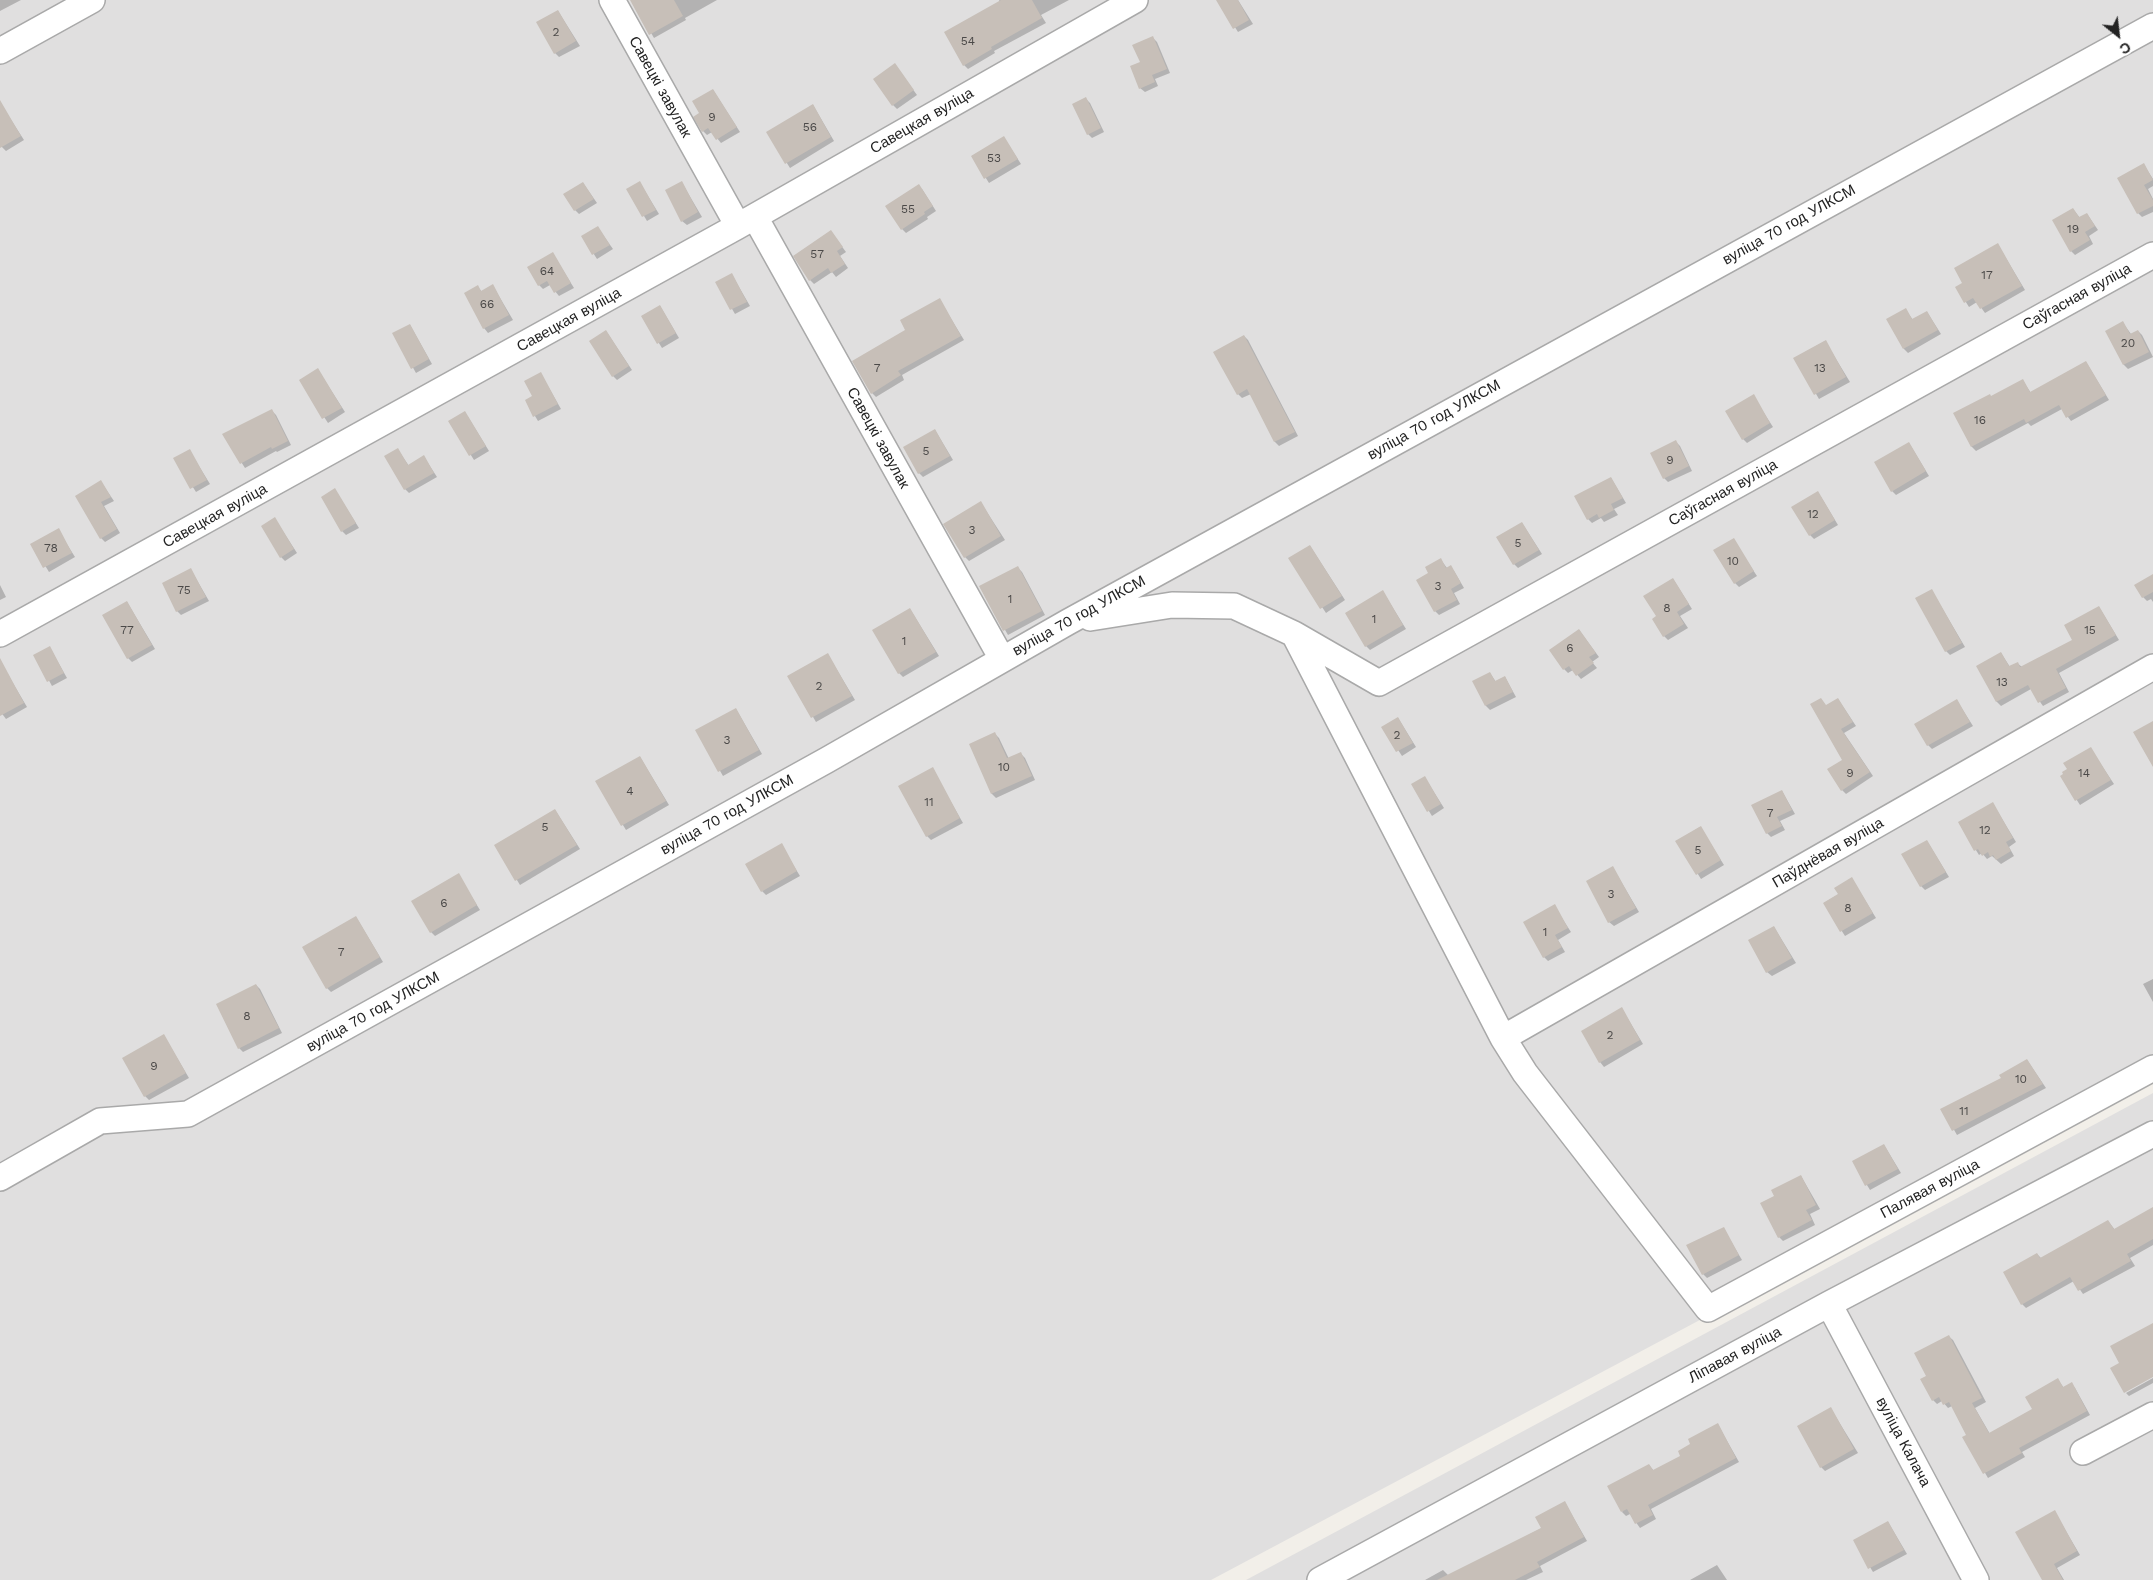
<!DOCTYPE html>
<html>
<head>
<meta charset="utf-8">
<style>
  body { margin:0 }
  #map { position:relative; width:2153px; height:1580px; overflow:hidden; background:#f2efe9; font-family:"Work Sans",sans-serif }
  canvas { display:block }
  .north { position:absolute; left:2093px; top:10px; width:50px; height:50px; -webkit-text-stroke:4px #fff; paint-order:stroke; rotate:151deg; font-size:14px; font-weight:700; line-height:20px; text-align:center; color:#222 }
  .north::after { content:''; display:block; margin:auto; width:18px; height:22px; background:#222; clip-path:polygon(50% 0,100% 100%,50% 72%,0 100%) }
</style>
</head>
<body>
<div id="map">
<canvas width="2153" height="1580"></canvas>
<div class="north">С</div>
</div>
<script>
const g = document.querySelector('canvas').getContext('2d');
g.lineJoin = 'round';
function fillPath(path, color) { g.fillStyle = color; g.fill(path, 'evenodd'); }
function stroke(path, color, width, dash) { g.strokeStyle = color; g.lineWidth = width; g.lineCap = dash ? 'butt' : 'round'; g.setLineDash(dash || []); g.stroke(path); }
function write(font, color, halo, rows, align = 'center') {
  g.font = font + ' "Work Sans",sans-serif'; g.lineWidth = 4; g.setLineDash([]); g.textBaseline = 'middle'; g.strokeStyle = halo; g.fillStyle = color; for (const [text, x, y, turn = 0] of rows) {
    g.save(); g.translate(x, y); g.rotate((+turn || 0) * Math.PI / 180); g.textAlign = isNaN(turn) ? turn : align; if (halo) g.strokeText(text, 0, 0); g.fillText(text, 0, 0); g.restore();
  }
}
fillPath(new Path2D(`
  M0 0H2153V1079L1211 1580H0Z
  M2153 1093V1580H1246Z`), '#e0dfdf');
fillPath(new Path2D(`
  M0 0H21L0 11Z
  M632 0H717L685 18 686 20 654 38Z
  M999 0H1069L1041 15 1046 23 994 51 995 53 968 69 964 65 1000 2Z
  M1229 0H1238L1253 24 1238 32 1221 5Z
  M558 11 580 46 559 57 555 53Z
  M1153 38 1157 42 1170 73 1155 79 1158 86 1145 92 1140 88 1141 63Z
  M895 65 917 95 897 109 893 105Z
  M713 90 740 132 721 143 712 132 707 135 703 131 701 113Z
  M1085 98 1090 103 1104 132 1092 138 1088 134Z
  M813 105 834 141 790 168 768 133Z
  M4 109 24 140 6 151 0 145V112Z
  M1004 138 1021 164 989 183 972 156Z
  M2144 165 2153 179V186L2148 189 2153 199V212L2142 217 2138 213Z
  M583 183 597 203 579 214 575 210Z
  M640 183 659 214 647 221 628 189Z
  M682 183 702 217 687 225 682 221Z
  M922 189 936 211 927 217 928 219 906 233 902 229Z
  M2073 209 2080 218 2087 214 2098 230 2089 236 2093 244 2075 255 2071 251Z
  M598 228 613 249 597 259 583 237Z
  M831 232 846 252 840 256 848 268 836 277 832 272 814 284 810 280Z
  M1998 245 2025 290 1985 313 1977 302 1969 307 1957 288 1964 283Z
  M553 254 574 288 559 296 550 285 543 289 539 285Z
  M732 275 750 306 735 314 717 283Z
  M493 286 513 320 488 333 484 328 466 293 478 287 482 292Z
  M939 299 964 340 902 375 904 380 876 397 872 393 907 330Z
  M660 306 679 338 662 348 642 316Z
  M1905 309 1913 320 1927 312 1941 334 1908 353 1904 349Z
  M2123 323 2131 334 2138 331 2142 335 2153 357 2128 369 2124 365 2107 331Z
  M410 325 432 364 416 373 394 334Z
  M606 331 632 370 617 380 613 376Z
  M1244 336 1248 340 1298 436 1279 446 1275 442 1251 394 1242 398 1238 394Z
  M1825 341 1850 382 1819 399 1795 358Z
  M2086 362 2109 400 2071 421 2062 409 2031 426 2028 423 1976 451 1972 447 1955 413 1992 398 2023 381 2031 393Z
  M318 370 345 412 328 423 300 380Z
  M541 374 561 409 538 421 526 401 534 397Z
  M1753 396 1773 427 1747 443 1743 439Z
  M272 411 276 415 291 445 277 452 276 451 245 468 224 435Z
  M468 417 489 451 474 460 450 422Z
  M935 430 953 460 923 477 919 473Z
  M1676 442 1680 446 1692 471 1668 482 1664 478Z
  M1909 443 1929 476 1896 495 1892 491Z
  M189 450 210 484 196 492 175 459Z
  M398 450 409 466 424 457 437 477 409 493 405 489Z
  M1611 478 1626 503 1614 509 1618 515 1604 522 1601 518 1592 523 1588 519Z
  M101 482 114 501 104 506 120 533 105 542 101 538Z
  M335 490 359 528 346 535 342 531Z
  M1821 497 1838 525 1814 539 1810 535Z
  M981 503 1005 540 969 561 965 557Z
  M275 519 297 553 285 561 281 557Z
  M1522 523 1542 554 1518 568 1514 564Z
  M58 530 75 557 49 572 32 544Z
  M1733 540 1757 576 1739 587 1735 583Z
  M1310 546 1345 600 1326 613 1290 559Z
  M1441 560 1447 568 1450 567 1454 571 1464 588 1454 593 1460 604 1439 615 1435 611 1430 574Z
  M1018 568 1022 572 1045 615 1008 635 980 587Z
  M191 570 209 601 181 615 177 611Z
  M2153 576V602L2151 599 2147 601 2143 597Z
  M1673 579 1692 609 1680 616 1688 628 1668 640 1664 636 1657 616Z
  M0 585 6 597 0 600Z
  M1932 591 1965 647 1950 655 1946 651Z
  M1383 592 1406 629 1370 650 1366 646Z
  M127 602 155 649 132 662 128 658Z
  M2099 607 2119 640 2059 673 2069 692 2043 706 2031 689 2001 706 1997 702 1978 666 2001 653 2010 667 2017 663 2022 667 2074 640Z
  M910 609 939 656 903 677 899 673Z
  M1579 630 1599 657 1592 662 1597 668 1581 679 1573 670 1568 673 1564 669Z
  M50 648 67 678 52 686 35 655Z
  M828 655 855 700 816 722 789 676Z
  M4 668 27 707 6 719 0 711V670Z
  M1490 673 1496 682 1505 677 1516 697 1490 710 1486 706Z
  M1838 699 1856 726 1844 733 1873 776 1846 794 1842 790 1843 760 1826 706Z
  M1957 701 1973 726 1932 749 1928 745Z
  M736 709 762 754 723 776 697 731Z
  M1398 718 1416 747 1402 756 1383 727Z
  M995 734 999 738 1009 759 1021 754 1025 758 1035 780 996 798 992 794 971 745Z
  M2090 748 2114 784 2080 805 2062 777Z
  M640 757 669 805 626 830 597 782Z
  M932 769 963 823 931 840 927 836Z
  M1425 778 1444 808 1432 816 1413 785Z
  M1782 791 1795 814 1780 821 1785 830 1771 837 1767 833Z
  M1993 804 2016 842 2009 847 2014 856 2001 864 1992 856 1987 859 1982 853 1979 855 1959 823Z
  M555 810 580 849 520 885 496 846Z
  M1700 827 1724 865 1701 879 1677 841Z
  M1927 841 1949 877 1925 890 1921 886Z
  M781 845 800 876 766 895 762 891Z
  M1613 868 1639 912 1614 926 1609 922Z
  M458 875 480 910 435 936 431 932Z
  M1852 879 1876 918 1845 936 1824 903 1839 894Z
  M1554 906 1571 932 1558 940 1565 952 1548 961 1544 957Z
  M356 917 383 962 331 992 327 988Z
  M1774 927 1796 963 1772 976 1767 972Z
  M2153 979V1002L2143 984Z
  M256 985 260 989 282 1033 243 1052 239 1048Z
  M1622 1009 1643 1044 1604 1067 1600 1062Z
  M164 1036 189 1078 149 1100 145 1096Z
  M2027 1060 2046 1088 1957 1135 1942 1109 2003 1078Z
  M1884 1145 1901 1173 1870 1190 1853 1162Z
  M1801 1176 1820 1209 1810 1214 1815 1225 1783 1241 1779 1237 1775 1196Z
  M2153 1208V1245L2130 1258 2135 1266 2083 1294 2074 1281 2026 1308 2022 1304 2037 1254 2042 1259 2108 1221 2115 1230Z
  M1723 1228 1742 1260 1707 1278 1703 1274Z
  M1948 1336 1953 1340 1986 1402 1975 1408 1990 1434 2033 1410 2058 1380 2064 1388 2071 1384 2075 1388 2090 1415 2022 1452 2025 1457 1988 1478 1964 1437 1968 1435 1952 1406 1948 1408 1942 1401 1937 1404 1933 1400 1928 1376Z
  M2153 1378V1383L2129 1396 2126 1393Z
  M1831 1409 1858 1453 1825 1471 1821 1467Z
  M1718 1425 1739 1462 1651 1509 1656 1519 1640 1528 1630 1514 1626 1516 1622 1512 1649 1465 1654 1471 1682 1456Z
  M1565 1503 1587 1541 1540 1566 1543 1572 1526 1580H1425L1443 1570 1449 1576 1542 1528Z
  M2054 1511 2080 1555 2057 1568 2064 1580H2043Z
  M1888 1522 1907 1554 1873 1572 1854 1541Z
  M1717 1565 1727 1580H1690Z`), '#0003');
fillPath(new Path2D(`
  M630 0H674L683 16 649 35Z
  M1001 0H1032L1042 18 991 47 992 49 963 66 944 32Z
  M1216 0H1238L1249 20 1233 29Z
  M558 10 576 41 554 54 536 22Z
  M1153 36 1167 69 1152 75 1155 82 1139 89 1130 66 1140 62 1132 45Z
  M895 63 914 90 892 106 873 79Z
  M713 89 737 127 716 140 708 128 702 132 693 117 699 113 692 101Z
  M1086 97 1101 128 1087 135 1072 104Z
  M0 100 21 136 0 148Z
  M813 104 831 137 785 164 766 132Z
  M1004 136 1018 159 984 179 971 156Z
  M2144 163 2153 180 2144 185 2153 200V206L2137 214 2117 178Z
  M640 181 656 210 642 217 626 189Z
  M682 181 698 212 681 222 665 190Z
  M583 182 594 199 574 211 563 194Z
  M919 184 933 206 924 212 925 214 901 230 885 206Z
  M2073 208 2079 217 2087 213 2095 226 2085 232 2090 240 2070 252 2052 220Z
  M598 226 610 245 592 255 581 236Z
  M831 230 843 247 837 251 845 264 831 273 828 268 809 281 793 256Z
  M1998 243 2022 286 1980 309 1973 298 1964 303 1955 287 1962 283 1954 268Z
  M553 252 571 283 554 293 547 281 538 286 527 267Z
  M732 273 747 302 730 310 715 282Z
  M493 284 509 315 483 329 464 293 478 285 481 291Z
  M940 298 961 336 898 371 901 375 871 394 852 361 905 330 900 320Z
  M660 305 676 333 657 344 641 316Z
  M1906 308 1912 319 1927 311 1938 330 1903 349 1886 319Z
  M2123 321 2130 334 2138 330 2149 352 2123 365 2105 331Z
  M410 324 429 359 411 369 392 333Z
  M606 330 629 366 612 377 589 341Z
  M1244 335 1295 432 1274 442 1247 389 1237 395 1213 352Z
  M1826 340 1846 377 1814 395 1793 358Z
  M2086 361 2106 395 2066 418 2059 405 2026 423 2024 419 1971 447 1953 413 1990 394 1991 396 2023 379 2030 392Z
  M318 368 342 408 322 419 299 380Z
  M541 372 558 404 533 417 525 400 532 396 524 381Z
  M1754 394 1770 423 1742 440 1725 411Z
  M272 409 288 441 272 449 271 447 240 464 222 434Z
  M465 411 486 446 469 456 448 421Z
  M935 429 950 456 918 474 903 447Z
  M1676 440 1689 466 1663 479 1650 453Z
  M1909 442 1926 471 1891 492 1874 462Z
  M398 448 408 465 424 455 434 473 404 490 384 456Z
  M190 449 207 480 190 489 173 458Z
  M1611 477 1623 498 1611 504 1614 510 1599 518 1597 514 1587 520 1574 496Z
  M101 480 111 497 101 502 117 529 100 539 75 496Z
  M335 488 356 523 341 532 321 497Z
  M1818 491 1835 520 1809 536 1791 507Z
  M981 501 1001 536 964 558 943 524Z
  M275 517 294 549 280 558 261 526Z
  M1522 522 1539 550 1513 565 1496 537Z
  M59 528 72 553 43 568 30 544Z
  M1734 538 1754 571 1734 584 1713 550Z
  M1310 545 1342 596 1320 609 1288 558Z
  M1441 558 1446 568 1451 565 1461 583 1451 589 1457 600 1434 612 1416 580 1428 573 1425 567Z
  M1018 566 1042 611 1003 631 979 586Z
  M191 568 206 597 176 612 162 583Z
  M2153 574V592L2142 598 2134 585Z
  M1673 578 1689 604 1677 612 1684 624 1663 637 1652 619 1656 616 1643 596Z
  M1932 589 1962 643 1945 652 1915 598Z
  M1383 590 1403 625 1365 647 1345 613Z
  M127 601 152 645 127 659 102 615Z
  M2099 606 2116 635 2056 669 2066 688 2038 703 2028 685 1996 702 1976 666 2001 652 2009 666 2018 662 2020 667 2072 640 2064 625Z
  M910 608 936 652 898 674 872 630Z
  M1579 629 1596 653 1589 657 1594 663 1576 676 1569 666 1563 670 1549 650Z
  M50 646 64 673 47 682 33 655Z
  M828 653 852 696 811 718 787 676Z
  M0 658 24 703 0 716Z
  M1490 672 1495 681 1505 676 1513 692 1485 706 1472 681Z
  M1821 698 1826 705 1838 698 1853 722 1841 729 1870 772 1841 791 1827 769 1842 760 1810 704Z
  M1957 699 1970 722 1927 746 1914 724Z
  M736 708 759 750 718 772 695 730Z
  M1398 717 1413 743 1396 752 1381 727Z
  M2153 721V767L2133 732Z
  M995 732 1007 758 1021 752 1032 776 991 794 969 744Z
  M2091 747 2111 780 2075 801 2060 776 2063 774 2062 772 2067 769 2063 763Z
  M640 756 666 801 621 826 595 781Z
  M933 767 960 818 926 837 898 786Z
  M1425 776 1441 804 1427 812 1411 784Z
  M1782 790 1792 810 1777 817 1782 826 1766 834 1751 805Z
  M1993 802 2013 838 2006 842 2011 851 1996 860 1993 855 1990 857 1988 852 1982 856 1978 849 1974 851 1958 822Z
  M555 809 577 845 515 881 494 845Z
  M1701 826 1721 860 1696 875 1675 841Z
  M1927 840 1946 872 1920 887 1901 854Z
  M782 843 797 871 761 892 745 864Z
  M1613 866 1636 908 1608 923 1586 881Z
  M459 873 477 905 430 933 411 901Z
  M1852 877 1873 913 1840 932 1823 903 1838 894 1834 888Z
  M1555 904 1568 928 1555 935 1562 947 1543 958 1523 922Z
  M356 916 380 957 326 989 302 947Z
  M1774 926 1792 958 1766 973 1748 940Z
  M256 984 279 1028 238 1049 216 1004Z
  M1622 1007 1640 1040 1599 1063 1581 1031Z
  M164 1034 186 1073 144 1097 122 1058Z
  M2027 1059 2043 1084 1952 1131 1940 1109 2001 1078 1999 1075Z
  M1884 1144 1898 1169 1865 1186 1852 1161Z
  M1801 1175 1816 1205 1806 1210 1812 1220 1778 1238 1760 1203 1774 1196 1771 1190Z
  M2153 1207V1239L2127 1254 2131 1261 2078 1291 2070 1277 2021 1305 2003 1272 2037 1253 2040 1258 2108 1220 2114 1229Z
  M1724 1227 1739 1255 1702 1275 1686 1245Z
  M2153 1323V1377L2124 1393 2110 1368 2119 1363 2110 1346Z
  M1949 1335 1982 1398 1972 1403 1989 1433 2032 1409 2025 1397 2058 1378 2063 1387 2072 1382 2087 1411 2019 1448 2022 1453 1983 1474 1962 1437 1966 1435 1949 1402 1943 1405 1939 1397 1932 1401 1920 1379 1926 1376 1914 1353Z
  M1831 1407 1854 1449 1820 1468 1797 1426Z
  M1718 1423 1736 1458 1648 1505 1653 1515 1635 1524 1627 1509 1621 1512 1607 1486 1649 1464 1653 1470 1680 1456 1678 1451 1690 1444 1688 1439Z
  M1565 1501 1584 1537 1537 1562 1540 1567 1515 1580H1437L1541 1528 1535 1517Z
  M2055 1510 2077 1551 2054 1564 2063 1580H2042L2015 1532Z
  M1888 1521 1904 1550 1868 1569 1853 1540Z`), '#c7bfb8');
const minor = new Path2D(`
  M612 0 738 226
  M0 51 92 0
  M755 217 1002 659
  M1090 618 1172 605 1234 606 1294 634 1503 1038 1525 1073 1708 1309 2153 1068
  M0 634 738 226 1135 0
  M1294 634 1379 683 2153 255
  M1503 1038 2153 667
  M0 1178 100 1121 188 1114 827 760 1068 622 2153 26
  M1829 1304 1976 1580
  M2083 1452 2153 1415
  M1320 1580 1829 1304 2153 1134`);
stroke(minor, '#a9a9a9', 28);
stroke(minor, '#fff', 25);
write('12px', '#4b4948', null, [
  ["2",556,32],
  ["54",968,41],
  ["9",712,117],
  ["56",810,127],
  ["53",994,158],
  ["55",908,209],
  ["19",2073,229],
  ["57",817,254],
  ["64",547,271],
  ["17",1987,275],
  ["66",487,304],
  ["20",2128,343],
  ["7",877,368],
  ["13",1820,368],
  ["16",1980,420],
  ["5",926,451],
  ["9",1670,460],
  ["12",1813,514],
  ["3",972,530],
  ["5",1518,543],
  ["78",51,548],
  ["10",1733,561],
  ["3",1438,586],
  ["75",184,590],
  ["1",1010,599],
  ["8",1667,608],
  ["1",1374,619],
  ["77",127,630],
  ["15",2090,630],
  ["1",904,641],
  ["6",1570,648],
  ["13",2002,682],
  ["2",819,686],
  ["2",1397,735],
  ["3",727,740],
  ["10",1004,767],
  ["9",1850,773],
  ["14",2084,773],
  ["4",630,791],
  ["11",929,802],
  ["7",1770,813],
  ["5",545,827],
  ["12",1985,830],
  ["5",1698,850],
  ["3",1611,894],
  ["6",444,903],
  ["8",1848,908],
  ["1",1545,932],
  ["7",341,952],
  ["8",247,1016],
  ["2",1610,1035],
  ["9",154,1066],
  ["10",2021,1079],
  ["11",1964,1111]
]);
write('15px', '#222', '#fff', [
  ["Савецкі завулак",660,87,61],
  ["Савецкая вуліца",922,121,-30],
  ["вуліца 70 год УЛКСМ",1789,225,-29],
  ["Саўгасная вуліца",2077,297,-29],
  ["Савецкая вуліца",569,320,-29],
  ["вуліца 70 год УЛКСМ",1434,420,-29],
  ["Савецкі завулак",878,438,61],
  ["Саўгасная вуліца",1723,493,-29],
  ["Савецкая вуліца",215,516,-29],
  ["вуліца 70 год УЛКСМ",1079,616,-29],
  ["вуліца 70 год УЛКСМ",727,815,-29],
  ["Паўднёвая вуліца",1828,853,-30],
  ["вуліца 70 год УЛКСМ",373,1012,-29],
  ["Палявая вуліца",1930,1189,-28],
  ["Ліпавая вуліца",1735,1355,-28],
  ["вуліца Калача",1903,1442,62]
]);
</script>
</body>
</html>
